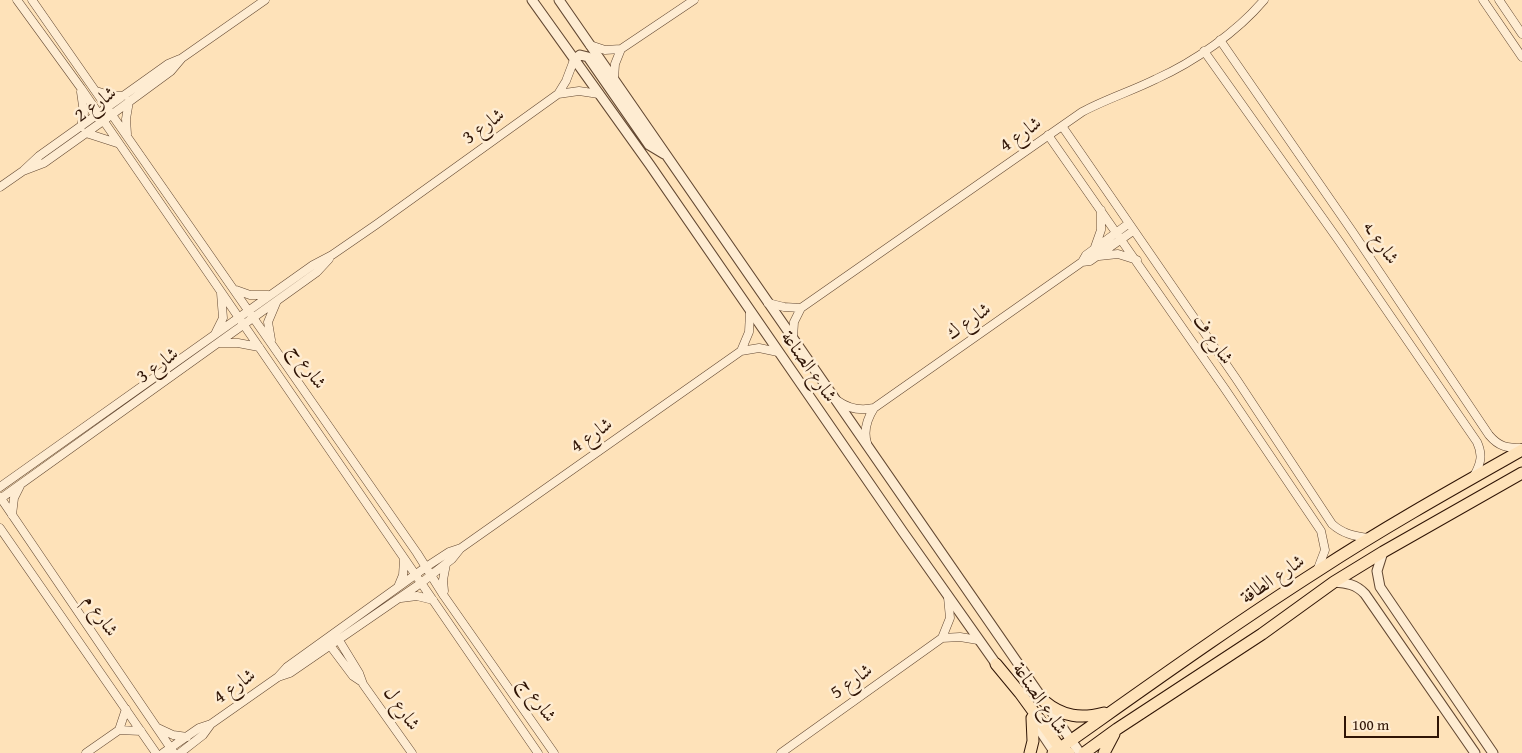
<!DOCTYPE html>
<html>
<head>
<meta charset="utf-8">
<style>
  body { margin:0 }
  #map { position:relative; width:1522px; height:753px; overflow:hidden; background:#fee2b9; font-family:"Gentium Book Plus",serif }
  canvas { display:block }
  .scale { position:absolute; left:1344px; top:716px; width:95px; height:22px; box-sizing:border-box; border:2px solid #2f1405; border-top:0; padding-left:6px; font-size:15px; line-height:18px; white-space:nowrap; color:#2f1405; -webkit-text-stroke:4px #feecd2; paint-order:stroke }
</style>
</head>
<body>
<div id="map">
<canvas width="1522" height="753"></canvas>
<div class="scale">100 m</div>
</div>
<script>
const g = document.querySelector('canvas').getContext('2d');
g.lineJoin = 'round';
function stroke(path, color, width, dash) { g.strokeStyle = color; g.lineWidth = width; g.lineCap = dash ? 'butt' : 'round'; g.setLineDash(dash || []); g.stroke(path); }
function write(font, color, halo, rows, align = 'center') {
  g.font = font + ' "Gentium Book Plus",Amiri,serif'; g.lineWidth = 5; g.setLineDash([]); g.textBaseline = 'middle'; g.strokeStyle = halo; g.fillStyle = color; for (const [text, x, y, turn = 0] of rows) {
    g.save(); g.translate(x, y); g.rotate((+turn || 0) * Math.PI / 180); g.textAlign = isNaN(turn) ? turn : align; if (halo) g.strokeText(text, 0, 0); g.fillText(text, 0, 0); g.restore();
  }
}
const minor = new Path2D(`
  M17 0 81 88 538 753
  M32 0 417 553 444 596 554 753
  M1483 0 1522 57
  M1499 0 1522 34
  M1220 40 1352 231 1489 435C1499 447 1507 448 1522 448
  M590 45 605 50 621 49
  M1204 51 1339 241 1477 442C1483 455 1481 463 1474 476
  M614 79 615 64 621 49 694 0
  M96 91 109 95 123 96
  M558 94 566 81 574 60
  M1062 126 1237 380 1332 524C1343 534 1354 536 1369 538
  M81 127 84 113 81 92
  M86 133 117 143
  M127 134 126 119 129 101
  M1048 135 1225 389 1321 531 1325 550 1317 571
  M23 171 44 163 103 121 171 71 182 58 265 0
  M0 187 23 171 39 156 168 64 180 59
  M1095 247 1101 230V210
  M1099 256 1118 254 1137 260
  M1082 262 1090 261 1133 231
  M236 290 250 295H268
  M768 303 784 307 801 308
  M216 332 223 318 221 293
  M793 338 794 322 801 308 1082 112C1106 99 1132 91 1156 79 1194 62 1237 32 1264 0
  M271 340 268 322 276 303
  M219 343H238L259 347
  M741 351 749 332 750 312
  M838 401C849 409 860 411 874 408L1082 262 1086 255 1128 224
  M867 443C863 430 867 419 874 408
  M0 487 313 265 332 255 377 224 558 94 579 91 599 94
  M0 497 174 753
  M0 499 317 272 329 259
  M12 515 14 498 20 486
  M0 528 156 753
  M398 587 403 575 404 560
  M444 591 443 580 446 564
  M401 598 417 596 433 600
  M337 637 359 673 363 684 412 753
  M942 638 960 637 978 640
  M329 644 353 676 362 682
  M278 677 287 667 426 567 449 552 461 548 741 351 759 348 778 352
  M158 728 173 735 187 737
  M119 730 141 731
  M86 753 119 730 126 709
  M163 753 199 728 211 724 278 677 290 673 421 583 452 559 460 549
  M180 753 203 735 211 724
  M781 753 942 638 950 618 948 597`);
const tertiary = new Path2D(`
  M532 0 650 165 903 532 999 668
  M559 0 1080 753
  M574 60 580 55 588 57 649 145 664 154
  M1383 552 1377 571 1380 587 1493 753
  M1334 582C1346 583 1356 584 1365 594L1475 753
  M1033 720 1055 753`);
const primary = new Path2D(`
  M996 664 1020 693 1060 748 1069 753
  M1044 701C1063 717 1081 719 1104 713
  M1030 753 1033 741 1032 718
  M1053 753C1141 691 1228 628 1319 570 1385 527 1453 489 1522 450
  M1084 753 1117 729 1262 634 1334 582 1383 552 1522 473
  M1104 753 1114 734`);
stroke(minor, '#634832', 9);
stroke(tertiary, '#634832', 11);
stroke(primary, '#2f1405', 13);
stroke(minor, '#feecd2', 8);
stroke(tertiary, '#feecd2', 9);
stroke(primary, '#fee2b9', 11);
write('19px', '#2f1405', '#feecd2', [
  ["شارع 2",96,105,-36],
  ["شارع 3",484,127,-36],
  ["شارع 4",1021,135,-35],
  ["شارع ـه",1380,243,56],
  ["شارع ك",969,322,-35],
  ["شارع ف",1212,340,55],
  ["شارع 3",158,366,-36],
  ["شارع ج",307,367,56],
  ["شارع الصناعة",808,367,55],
  ["شارع 4",592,436,-35],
  ["شارع الطاقة",1273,580,-34],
  ["شارع م",100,616,56],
  ["شارع 5",852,682,-35],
  ["شارع 4",235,687,-35],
  ["شارع الصناعة",1039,699,56],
  ["شارع ج",537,700,56],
  ["شارع ل",401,709,55]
]);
</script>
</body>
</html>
